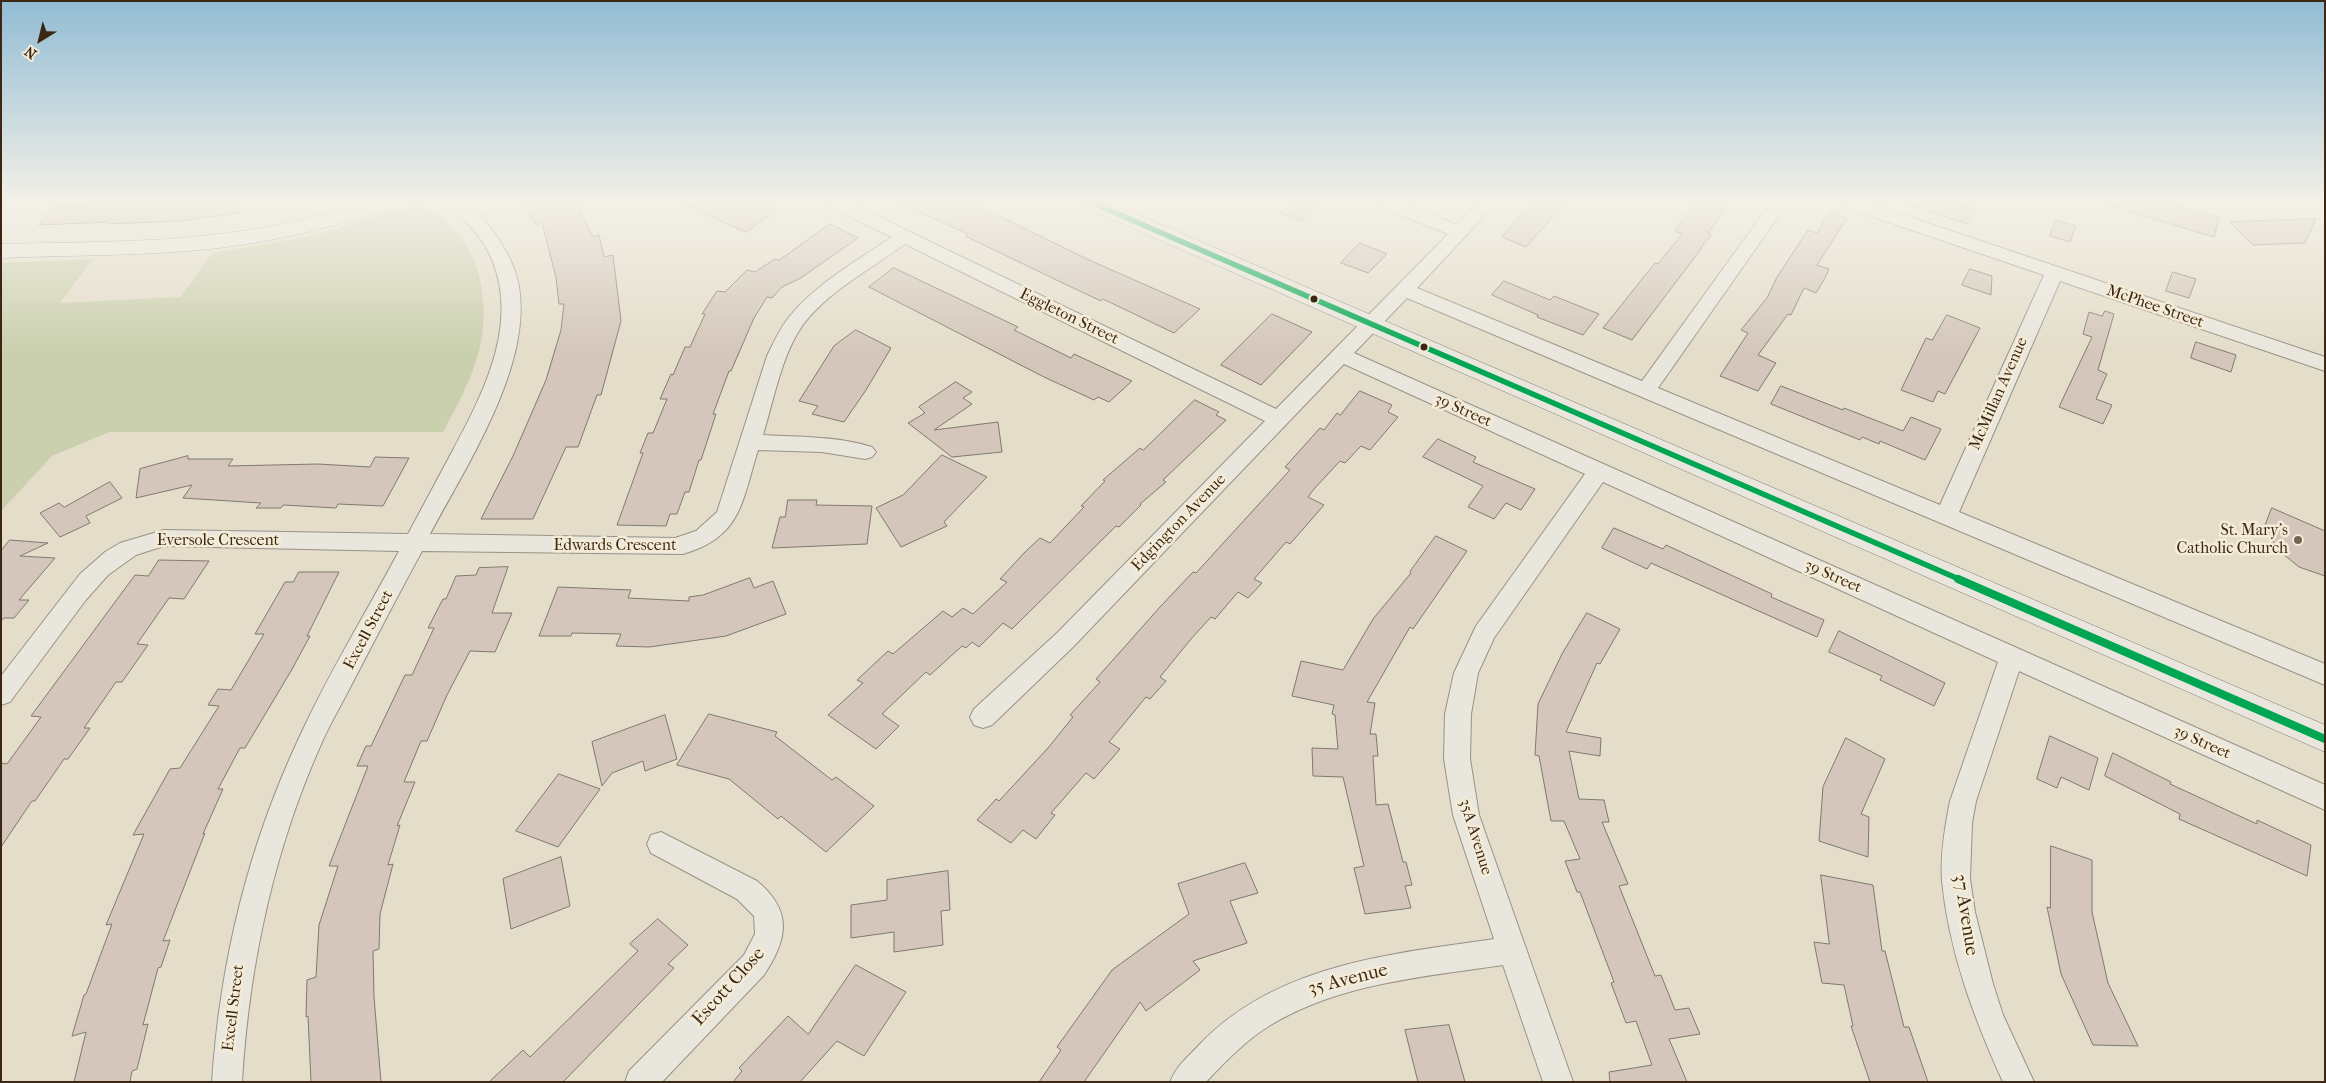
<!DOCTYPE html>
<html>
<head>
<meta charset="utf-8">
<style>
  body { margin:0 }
  #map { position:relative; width:2326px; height:1083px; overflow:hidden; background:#e4ddca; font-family:"IM FELL French Canon",serif }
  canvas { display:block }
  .frame { position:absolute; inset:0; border:2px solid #3c2715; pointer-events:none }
  .north { position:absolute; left:15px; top:15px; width:50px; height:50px; -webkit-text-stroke:4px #f4ecd6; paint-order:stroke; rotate:216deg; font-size:14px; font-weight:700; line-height:20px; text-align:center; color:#3c2715 }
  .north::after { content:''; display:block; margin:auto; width:18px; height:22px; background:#3c2715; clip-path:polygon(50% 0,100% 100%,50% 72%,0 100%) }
</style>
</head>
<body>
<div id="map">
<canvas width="2326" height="1083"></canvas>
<div class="frame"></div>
<div class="north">N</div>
</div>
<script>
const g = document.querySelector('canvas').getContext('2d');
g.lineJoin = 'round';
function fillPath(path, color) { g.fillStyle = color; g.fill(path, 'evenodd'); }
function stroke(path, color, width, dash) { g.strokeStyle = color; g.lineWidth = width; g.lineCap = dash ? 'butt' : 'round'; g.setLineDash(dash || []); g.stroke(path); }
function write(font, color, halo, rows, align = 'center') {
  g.font = font + ' "IM FELL French Canon",serif'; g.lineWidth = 5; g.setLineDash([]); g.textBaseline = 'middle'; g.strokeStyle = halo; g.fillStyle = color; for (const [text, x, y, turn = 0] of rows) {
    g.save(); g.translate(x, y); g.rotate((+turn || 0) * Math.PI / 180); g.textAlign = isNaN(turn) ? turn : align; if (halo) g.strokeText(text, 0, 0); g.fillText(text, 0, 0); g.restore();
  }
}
fillPath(new Path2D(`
  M418 204C436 207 445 219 457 232 471 249 479 269 482 291 490 345 468 386 443 432H109L52 456 1 511V263L93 259 60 303 181 297 212 253 305 237Z`), '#cacfad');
const building = new Path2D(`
  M90 201H240V213L179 221 108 224 109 222 39 225 53 207 87 205Z
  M523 201H575L593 237 599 235 604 257 613 255 621 321 601 395H597L578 447H566L533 519H481L513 456 546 380 561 330 564 304H559L556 277 542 223 536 225Z
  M676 201H758L778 210 746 232Z
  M895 201H968L1089 260 1200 309 1174 333 1103 299 1101 301 1069 286 965 236 967 234Z
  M1293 201H1321L1301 221 1281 213Z
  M1534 201H1567L1526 247 1502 237Z
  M1697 201H1731L1708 233 1711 235 1700 249H1701L1632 340 1603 328 1655 263 1658 264 1682 234 1675 231Z
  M1909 201H1953L1976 209 1967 224 1909 205Z
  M2111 201H2163L2219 218 2214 237 2110 206Z
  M1830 212 1847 218 1817 265 1829 269 1825 278 1816 293 1804 288 1791 315 1788 314 1758 355 1776 363 1758 391 1720 376 1748 333 1741 330 1767 298 1777 277 1808 230 1817 233Z
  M2316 219 2305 243 2253 245 2230 222Z
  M2056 220 2076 226 2070 242 2050 236Z
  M830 224 858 238 799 279 782 287 772 298 767 297 754 318 731 371H729L713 414H716L701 460H699L689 492H685L677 514H670L666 526 617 525 643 453H640L648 433H653L667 399H660L671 374 673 375 685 347H690L705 314H702L717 291 725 292 747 270 755 272 775 259 779 260Z
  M1360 243 1387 254 1368 273 1341 263Z
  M894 268 1018 327 1014 330 1071 358 1074 354 1132 381 1109 402 1098 397 1094 400 1044 377 869 287Z
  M1970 269 1992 276 1991 295 1962 285Z
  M2173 272 2196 279 2189 298 2166 291Z
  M1504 281 1550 300 1554 296 1599 314 1583 335 1537 317 1538 315 1492 295Z
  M2105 311 2114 314 2098 370 2107 374 2096 399 2112 405 2103 424 2059 407 2092 337 2083 334 2089 312 2102 316Z
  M1272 314 1312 332 1261 385 1221 365Z
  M1947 315 1980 328 1945 394 1938 391 1933 402 1901 390 1926 338 1932 340Z
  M856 330 891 348 866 390 844 422 812 414 818 406 799 401 834 346Z
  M2196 342 2236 355 2231 372 2191 358Z
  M956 382 972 392 963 398 972 404 934 430 998 422 1002 452 952 457 908 423 925 413 919 407Z
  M1781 386 1843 410 1844 408 1903 431 1911 417 1941 429 1925 460 1880 441 1879 444 1862 437 1860 440 1771 404Z
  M1360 391 1392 405 1388 412 1398 417 1370 450 1361 446 1345 463 1340 461 1314 489 1308 497 1324 505 1290 544 1286 542 1254 579 1262 583 1248 598 1238 592 1215 619 1211 617 1191 639 1160 677 1166 681 1150 699 1146 697 1109 742 1120 749 1094 779 1086 773 1051 813 1055 815 1036 839 1023 830 1011 843 977 820 996 799 999 801 1048 748 1073 717 1070 715 1100 682 1096 679 1160 607 1193 572 1196 573 1290 470 1285 467 1320 428 1324 430 1337 413 1340 415Z
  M1195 400 1219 412 1216 415 1226 420 1163 480 1166 482 1140 504 1141 505 1119 527 1116 526 1012 629 1003 623 979 647 972 642 966 648 962 646 930 675 926 672 882 714 899 726 876 749 828 715 863 683 857 680 888 651 893 654 943 611 952 617 963 608 973 614 1007 582 1000 579 1025 552 1040 538 1050 543 1084 507 1081 506 1105 481 1103 480 1140 448 1143 450Z
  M1438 439 1476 457 1473 462 1535 489 1521 510 1506 503 1494 519 1468 507 1483 486 1423 457Z
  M942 455 987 477 944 522 947 526 901 547 876 508 903 495Z
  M188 456V459H233L228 466 318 464 370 467 375 457 409 458 383 506 338 504 336 508 283 505 281 508H256L261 503 183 498 192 485 136 498 140 469Z
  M110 482 122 498 86 516 90 523 60 537 40 513 59 503 64 507Z
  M788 500H817L816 505 872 506 867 544 772 548 780 517H785Z
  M2272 508 2325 531V576L2299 567 2277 549 2265 526Z
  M1614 528 1663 549 1666 545 1772 594 1771 597 1824 620 1817 637 1651 563 1647 569 1602 548Z
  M1436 536 1467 551 1413 629 1410 627 1367 702 1375 703 1370 734H1376L1378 756H1373L1376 805 1388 804 1403 862H1406L1412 885 1405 886 1411 908 1365 914 1354 868 1364 866 1343 777 1313 776 1312 748 1338 749 1335 715 1332 714 1334 705 1292 696 1301 661 1343 670 1373 619 1411 573 1410 572Z
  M10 540 48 543 20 556 55 558 19 600H29L14 618H4L1 621V551Z
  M159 560 209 561 184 599 169 598 137 644 148 645 122 682H116L84 728H90L68 759H64L35 801H32L1 847V763L7 764 41 717 31 716 135 575 148 576Z
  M508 567 492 613H512L495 652 470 651 447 695 427 741H421L404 782H415L397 826 400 825 388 865 393 864 380 914 379 949 373 951 374 997 381 1082H311L308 1016 306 1017 307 980 316 977 319 925 338 866H329L368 766H357L366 746H371L405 675H412L434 628H428L443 599H446L456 576 476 575 479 568Z
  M299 572H339L307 636H310L291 671 245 748H240L218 789H223L203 834 205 833 163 941 170 940 161 967 158 968 143 1025 148 1024 137 1069 132 1071 130 1082H74L86 1032 72 1036 84 995 86 994 112 924 106 925 144 834 133 835 170 769 180 768 219 706 208 705 218 689 231 690 264 634H255L285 582H293Z
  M750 578 754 588 773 581 786 614 726 636 649 647 616 646 621 634 572 633 571 636H539L558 587 631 590 628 598 689 601V597L703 595Z
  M1587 613 1620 629 1600 664 1597 663 1566 732 1601 738 1600 756 1569 751 1579 799 1604 800 1609 822H1602L1628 884 1619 886 1655 976 1661 975 1675 1010 1689 1008 1700 1034 1669 1039 1687 1082H1610L1609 1072 1652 1065 1636 1021 1626 1023 1611 983 1614 982 1580 892H1577L1565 861 1580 859 1564 821H1551L1539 756 1535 755 1538 704 1562 654Z
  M1839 631 1945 683 1934 706 1880 680 1882 676 1829 652Z
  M709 714 777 732 775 736 832 780 836 777 874 806 826 852 781 816 778 819 729 779 677 765Z
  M665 715 677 759 645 771 643 761 612 773 602 786 592 742Z
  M2050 736 2098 758 2089 790 2061 777 2057 788 2037 779Z
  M1846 738 1885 759 1861 814 1869 817 1868 857 1819 841 1823 787Z
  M2113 753 2171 782 2170 784 2257 824V820L2311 845 2307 876 2179 819 2180 814 2105 776Z
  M559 774 600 789 558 847 516 831Z
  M2051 846 2092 860V912L2108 983 2138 1046 2093 1045 2061 974 2047 907 2050 908Z
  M561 857 570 906 511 929 503 879Z
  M1245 863 1258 893 1230 901 1247 943 1193 961 1200 970 1146 1011 1140 1002 1084 1082H1039L1061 1050 1057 1047 1112 970 1189 914 1178 884Z
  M948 871 950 910 941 911 943 945 894 952V932L851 938V905L887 900V880Z
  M1821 875 1873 885 1882 951H1885L1904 1027H1909L1928 1082H1870L1851 1026H1853L1844 985 1822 983 1814 942 1829 944Z
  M658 919 688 945 668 964 674 968 563 1082H489L523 1050 530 1057 638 951 630 944Z
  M856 965 906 992 864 1056 837 1041 800 1082H733L742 1071 739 1068 788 1016 808 1034Z
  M1449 1025 1465 1082H1418L1405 1030Z`);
fillPath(building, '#d4c6ba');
stroke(building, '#80796e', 1);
const street = new Path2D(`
  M450 201H468C487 223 507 246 516 274 540 355 467 464 430 534L675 538 696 531 717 512 767 356C774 342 780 328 790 316 817 283 857 261 892 237L825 205 823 201H846L1276 409 1448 234 1376 205 1374 201H1399L1457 225 1480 201H1498L1417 288 1642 381 1772 201H1789L1658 388 1940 505 2044 275 1838 205 1836 201H1862L2325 357V371L2060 281 1959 512 2325 664V685L1407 298 1354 353 2325 785V810L2019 671 1976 801 1972 823 1970 879 1975 912 1993 984 2003 1015 2034 1082H2003C1974 1018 1949 952 1942 881 1940 855 1945 826 1950 801L1998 662 1603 482 1494 638 1478 673 1471 714 1470 759 1479 815 1573 1082H1543L1503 965C1423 977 1339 983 1269 1026 1245 1041 1225 1062 1206 1082H1170C1176 1066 1189 1056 1200 1044 1277 964 1391 954 1494 939L1453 815 1444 759 1445 714 1454 673 1476 626 1585 474 1344 364 1073 647 992 725 983 728 974 725 970 717 974 709 1057 633 1265 421 905 244C871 269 818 297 797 334 780 364 773 402 763 435 799 437 837 436 872 447L876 452 872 457 865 459 822 452 758 450C742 501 742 537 683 554L422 551C399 593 377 636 355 678 344 700 332 720 322 742 274 849 249 965 242 1082H212C220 962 248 847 299 738 328 674 366 613 399 551L164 546 136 555 108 575 85 601 10 702 1 705V676L80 574 105 552 120 543 164 530 408 534C423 506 438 478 453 450 485 390 523 317 487 249 477 231 461 218 450 201Z
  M661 832 757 881C793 911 788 939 764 975L662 1082H625L629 1071 744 955 755 934 754 916 737 899 651 853 647 844 651 835Z`);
const secondary = new Path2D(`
  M372 201H406L403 205C341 225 276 242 210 249 141 256 71 255 1 258V244C71 242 142 243 211 235 266 229 320 217 372 201Z
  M1077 201H1106L2325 725V752L1080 205Z`);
stroke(street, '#999285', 2);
stroke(secondary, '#80796e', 1);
fillPath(street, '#e9e6dd');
fillPath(secondary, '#e9e6dd');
stroke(new Path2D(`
  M1088 201 1961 580`), '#00a651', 5.5);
stroke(new Path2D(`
  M1958 579 2325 739`), '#00a651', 8);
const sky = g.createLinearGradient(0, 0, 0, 353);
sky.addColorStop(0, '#91bcd4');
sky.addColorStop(0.57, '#f3f0e7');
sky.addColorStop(1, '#f3f0e700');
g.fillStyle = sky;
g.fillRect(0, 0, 2326, 353);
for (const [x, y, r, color] of [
  [1314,299,4.5,"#3c2715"],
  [1424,347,4.5,"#3c2715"],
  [2298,540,5,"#776754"]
]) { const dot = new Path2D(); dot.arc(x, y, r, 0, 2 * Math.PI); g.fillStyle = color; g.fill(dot); stroke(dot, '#f4ecd6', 2); }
write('16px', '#3c2715', '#f4ecd6', [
  ["McPhee Street",2155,307,19],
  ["Eggleton Street",1069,317,26],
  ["McMillan Avenue",1999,394,-66],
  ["39 Street",1463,411,24],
  ["Edgington Avenue",1179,523,-46],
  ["Eversole Crescent",218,541],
  ["Edwards Crescent",615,546],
  ["39 Street",1833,577,24],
  ["Excell Street",369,630,-62],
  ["39 Street",2202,743,24],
  ["35A Avenue",1475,837,73],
  ["Excell Street",234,1008,-83]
]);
write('16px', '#3c2715', '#f4ecd6', [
  ["St. Mary's",2288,531],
  ["Catholic Church",2288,549]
], 'right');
write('19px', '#3c2715', '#f4ecd6', [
  ["37 Avenue",1965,915,81],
  ["35 Avenue",1348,980,-14],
  ["Escott Close",729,987,-48]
]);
</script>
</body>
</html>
